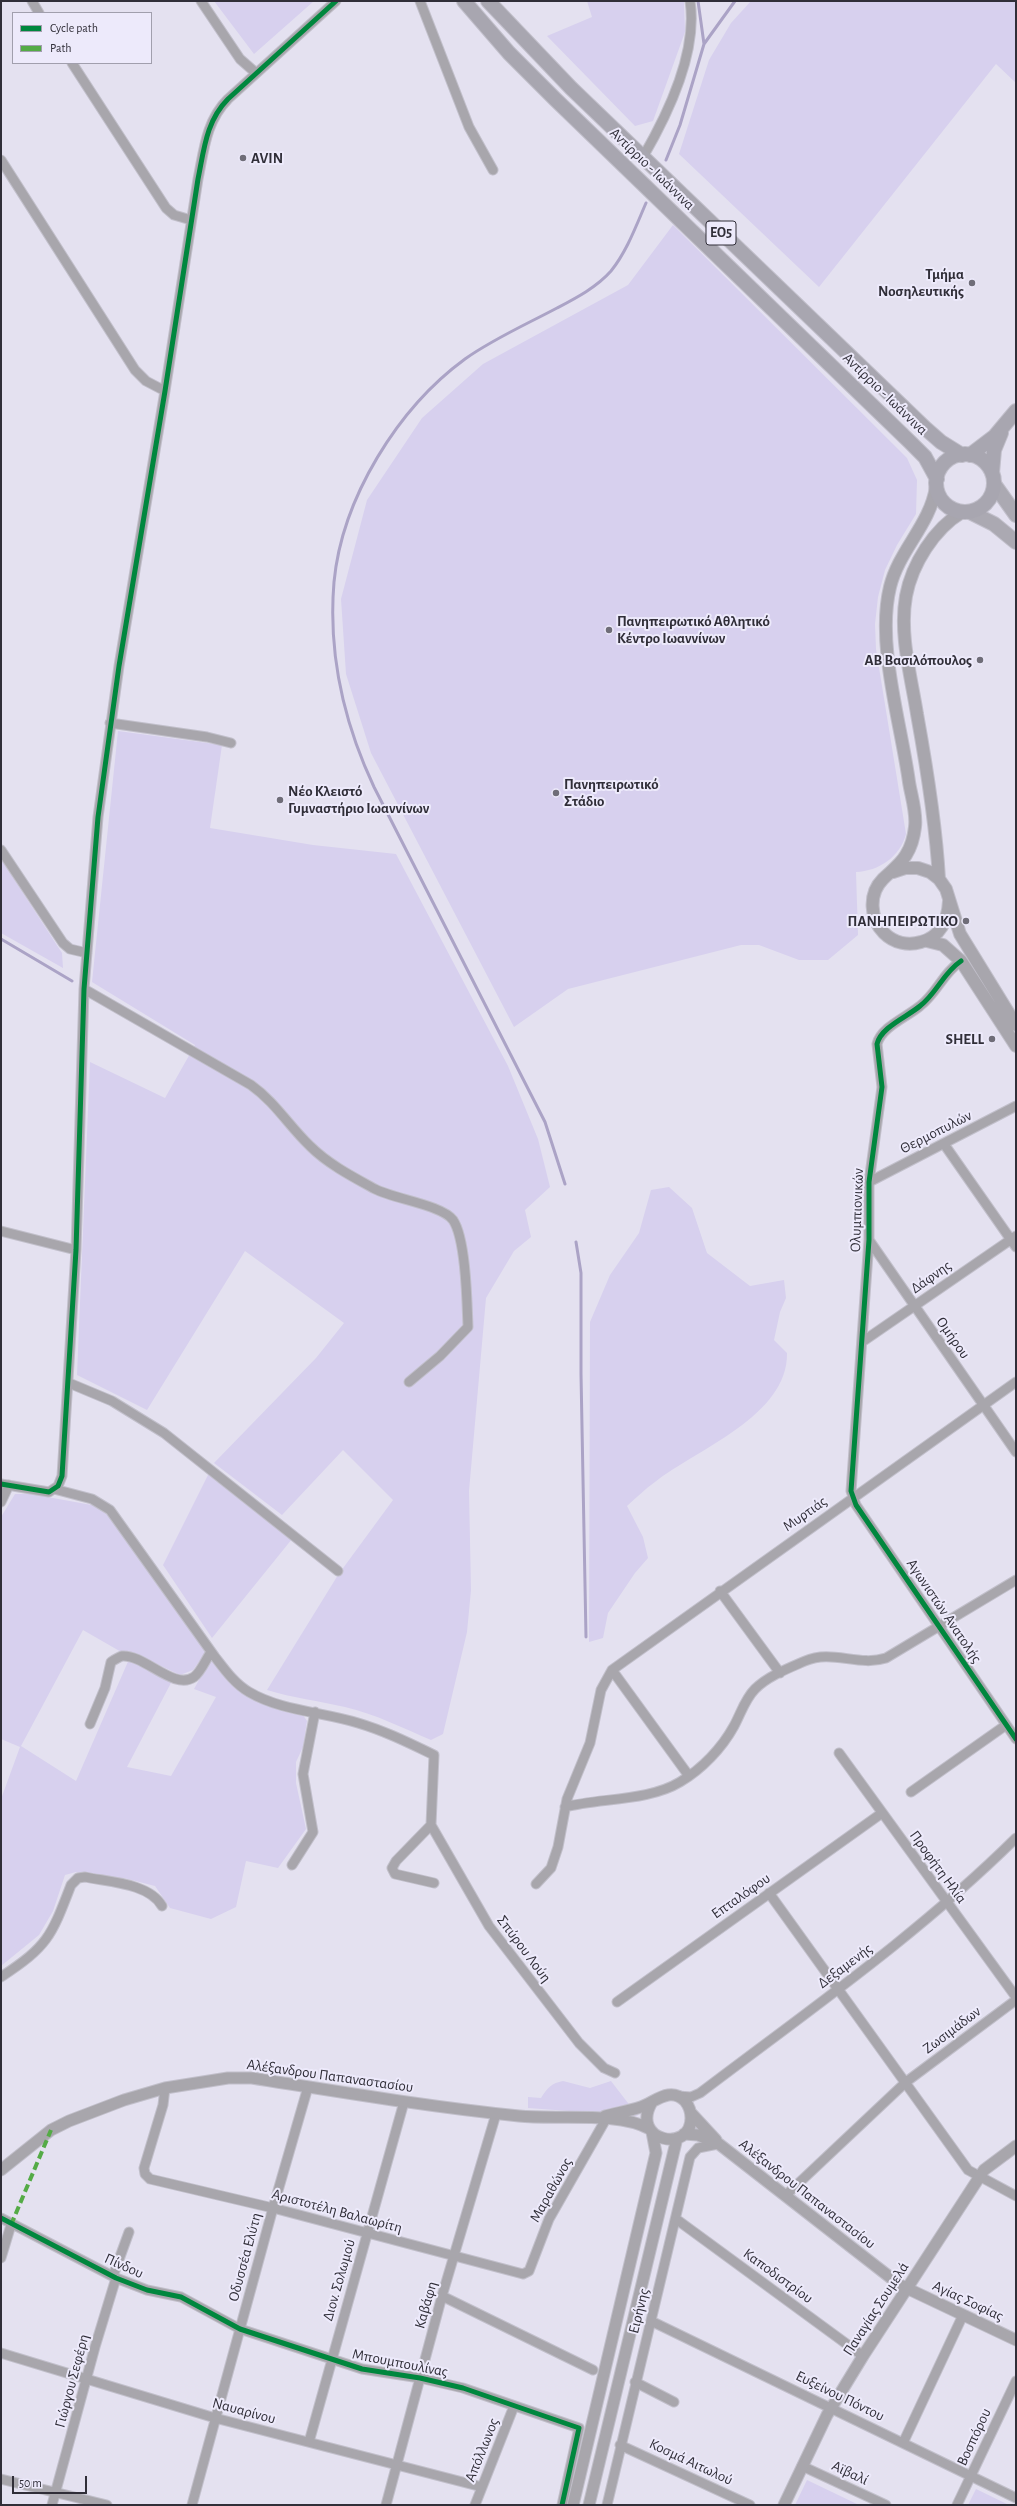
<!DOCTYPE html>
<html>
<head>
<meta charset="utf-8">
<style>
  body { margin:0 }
  #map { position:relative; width:1017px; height:2506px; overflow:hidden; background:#e4e1f0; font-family:"Alegreya Sans",sans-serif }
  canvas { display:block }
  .frame { position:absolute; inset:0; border:2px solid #302e38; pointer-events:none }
  .legend { position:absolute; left:12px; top:12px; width:140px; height:52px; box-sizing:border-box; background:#edeafb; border:1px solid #a19fad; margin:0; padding:5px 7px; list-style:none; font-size:12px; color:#302e38 }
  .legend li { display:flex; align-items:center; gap:8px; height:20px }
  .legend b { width:20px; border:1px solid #a19fad }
  .scale { position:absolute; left:12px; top:2476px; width:75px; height:18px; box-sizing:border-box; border:2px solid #302e38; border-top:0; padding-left:5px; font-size:12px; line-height:14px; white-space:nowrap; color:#302e38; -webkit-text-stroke:3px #edeafb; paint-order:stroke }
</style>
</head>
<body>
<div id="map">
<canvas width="1017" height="2506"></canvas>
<div class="frame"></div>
<ul class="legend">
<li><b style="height:5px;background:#00873e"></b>Cycle path</li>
<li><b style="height:5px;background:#54ab46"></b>Path</li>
</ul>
<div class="scale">50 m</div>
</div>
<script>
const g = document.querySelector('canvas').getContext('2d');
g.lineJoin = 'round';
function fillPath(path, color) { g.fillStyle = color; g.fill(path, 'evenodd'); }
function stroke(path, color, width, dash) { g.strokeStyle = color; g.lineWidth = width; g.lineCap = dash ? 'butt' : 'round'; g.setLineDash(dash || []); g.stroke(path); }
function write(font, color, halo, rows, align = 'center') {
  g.font = font + ' "Alegreya Sans",sans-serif'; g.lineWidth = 4; g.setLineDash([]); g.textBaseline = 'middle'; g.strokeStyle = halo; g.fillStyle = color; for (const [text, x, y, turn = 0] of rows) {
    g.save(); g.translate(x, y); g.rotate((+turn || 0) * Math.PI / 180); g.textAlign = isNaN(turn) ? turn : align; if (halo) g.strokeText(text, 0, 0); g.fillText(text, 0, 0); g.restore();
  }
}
fillPath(new Path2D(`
  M214 1H314L254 54Z
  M587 1H684L685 32 653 121 635 126 547 36 592 17Z
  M751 1H1016V83L996 64 819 287 679 154 709 60 731 23Z
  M673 225 907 458 917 480 916 514 897 545 885 570 878 597 875 624 876 649 906 834C900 857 879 871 856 872L858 935 828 960H799L759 945H741L568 989 514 1027 371 753 346 674 341 599 367 500 422 418 483 364 628 285Z
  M118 731 222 745 210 828 313 845 396 854 508 1066 538 1139 550 1187 525 1210 531 1237 514 1251 486 1298 469 1491 471 1590 467 1632 443 1734 431 1740C403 1728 375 1714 345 1707 319 1701 293 1698 267 1690L338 1575 393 1500 343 1450 282 1515 214 1463 316 1358 344 1323 245 1251 147 1410 77 1375 90 1062 165 1098 195 1045 92 982Z
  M1 859 62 953 63 968 1 933Z
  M669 1187 692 1208 707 1253 750 1286 784 1280 786 1298 780 1312 774 1340 787 1353C788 1416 697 1449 655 1482 645 1489 636 1498 627 1506L643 1537 648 1558 635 1573 608 1613 603 1638 589 1642 590 1322 610 1275 639 1233 651 1190Z
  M209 1473 292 1539 212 1638 163 1565Z
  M15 1494H31L97 1506 116 1523 207 1651 193 1670 180 1675 132 1652 123 1653 83 1630 21 1746 76 1781 130 1657 172 1681 127 1767 171 1776 216 1697 194 1689 211 1658C242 1700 255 1701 303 1715L307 1721 303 1747 296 1762V1783L306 1829 278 1868 246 1861 236 1907 211 1919 170 1908 155 1886 124 1878 123 1882 76 1872 65 1875 53 1911 39 1935 1 1966V1799L20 1747 1 1739V1517Z
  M563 2081 590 2088 611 2081 638 2116 528 2108V2097L541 2098C547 2088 552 2083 563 2081Z
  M807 2480 859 2505H795Z
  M976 2489 1009 2505H968Z`), '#d7d0ee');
stroke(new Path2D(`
  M704 44 735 1
  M666 160 680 125 704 44 698 1
  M1 939 72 981
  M565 1184 545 1122 374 787C344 723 328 653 334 582 342 498 398 408 465 359 493 339 527 324 557 308 576 298 597 287 611 271 627 251 636 226 646 203
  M576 1242 581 1273V1374L586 1637`), '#aba3c6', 3);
const minor = new Path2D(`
  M32 1 39 13
  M201 1 240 59 256 73
  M420 1 469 127 493 170
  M72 63 166 208 174 215 191 220
  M643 157C668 114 698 52 690 1
  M1 160 135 370 146 381 165 391
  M110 723 207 737 231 743
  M1 850 63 943 70 949 87 953
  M961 961C943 973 937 993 920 1006 907 1017 881 1027 877 1044L882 1087 869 1182V1240L851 1491 856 1505 1016 1739
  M84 989 251 1085C275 1102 289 1126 310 1146 328 1164 353 1177 375 1189 394 1199 442 1205 453 1220 466 1239 467 1303 468 1327L440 1356 409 1382
  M944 1144 1016 1247
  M869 1182 1016 1106
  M1 1231 76 1250
  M869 1240 1016 1452
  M862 1342 1016 1236
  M69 1383 112 1401 164 1433 338 1571
  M1 1484 49 1492 58 1486 62 1476 76 1250 84 989 98 817 119 666 165 391 198 179C204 150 206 121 228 99L336 1
  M54 1489 92 1499 110 1510 215 1657C225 1670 235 1684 249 1692 281 1711 323 1712 358 1723 385 1731 409 1743 434 1755L431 1825 396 1861 392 1868 395 1874 434 1883
  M1 1502 9 1485
  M720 1591 780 1673
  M612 1670 689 1776
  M90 1724 105 1688 111 1662C114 1660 119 1657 122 1656 144 1654 174 1691 194 1677 201 1672 206 1659 211 1652
  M839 1753 1016 1997
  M911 1792 1006 1725
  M565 1807C600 1798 649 1801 680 1782 702 1769 722 1748 734 1726 741 1713 745 1699 755 1689 768 1676 789 1668 805 1661 832 1649 858 1667 886 1658L1016 1580
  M431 1825 489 1926 579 2043 604 2068 615 2073
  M292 1865 313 1832 303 1774 315 1712
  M536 1884 551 1868 558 1847 567 1799 590 1743 601 1690 612 1670 1016 1382
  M769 1893 968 2170 1016 2196
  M1 1977C48 1946 51 1937 71 1885L78 1878 85 1877C108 1882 149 1883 162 1906
  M617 2002 882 1813
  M165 2088 163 2105 144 2168 145 2174 150 2179 273 2208 523 2274 529 2271 549 2219 606 2119
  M678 2096 691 2097 700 2093C808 2011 919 1934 1016 1838
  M785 2196 906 2082 1016 2000
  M1 2218 116 2278 147 2290 181 2297 240 2329 362 2369 420 2378 463 2388 579 2428 562 2505
  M676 2219 863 2356
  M1 2258 11 2225
  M113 2276 129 2232
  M442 2296 593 2370
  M651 2321 1016 2498
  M1 2353 215 2418 482 2487
  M635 2382 674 2402
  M309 2442 404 2102
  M903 2443 963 2315
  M620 2445 750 2505
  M802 2466 886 2505
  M1 2479 107 2505
  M52 2505 95 2347 116 2278
  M192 2505 273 2208 308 2087
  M386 2505 442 2296 496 2114
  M475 2505 514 2406
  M607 2505 690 2157 698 2148 718 2144
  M957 2505 1016 2381`);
const tertiary = new Path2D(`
  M691 2113 716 2140
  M605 2116C616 2113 629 2111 641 2107 655 2102 670 2086 685 2101 689 2106 691 2111 691 2118 691 2154 629 2141 652 2102
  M684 2134 698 2135 719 2144 900 2285 1016 2340
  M1 2170 51 2130 69 2121 124 2100 165 2088 228 2078H252C341 2092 430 2107 519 2116 557 2120 618 2111 650 2129
  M573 2505 656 2153 652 2132
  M589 2505 677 2138
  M784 2505 827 2415 863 2356 984 2170 1016 2146`);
const secondary = new Path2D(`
  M936 487C930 525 899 550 890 587 876 644 901 723 909 782 911 795 917 813 915 827 914 836 911 847 906 855 900 865 891 871 883 879 868 894 870 919 884 933 894 943 908 946 921 942 940 937 948 920 949 901
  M893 872 905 868H918L930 872 939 879 946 889 960 934 1016 1025
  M939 879C936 824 927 769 917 714 911 676 899 634 906 596 912 564 934 529 962 512
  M927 941 943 945 961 961 1016 1046`);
const primary = new Path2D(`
  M994 484 1016 515
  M970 512 994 524 1016 542`);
const trunk = new Path2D(`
  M464 1 509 53 555 99 910 442 925 457 937 479
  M488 1 571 88 925 428 941 442 962 455
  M936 483a29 29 0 1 1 58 0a29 29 0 1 1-58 0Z
  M970 455 995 436 1016 411
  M992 473 994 450 1001 433`);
stroke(minor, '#c1bfca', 11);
stroke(tertiary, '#c1bfca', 13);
stroke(secondary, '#c1bfca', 14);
stroke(primary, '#c1bfca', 16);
stroke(trunk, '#c1bfca', 16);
stroke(minor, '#a8a6ac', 9);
stroke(tertiary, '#a8a6ac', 11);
stroke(secondary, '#a8a6ad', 12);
stroke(primary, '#aba9b2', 14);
stroke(trunk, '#a8a6b0', 14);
stroke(new Path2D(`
  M11 2225 51 2130`), '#54ab46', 4, [8, 4]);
stroke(new Path2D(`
  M961 961C943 973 937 993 920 1006 907 1017 881 1027 877 1044L882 1087 869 1182V1240L851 1491 856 1505 1016 1739
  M1 1484 49 1492 58 1486 62 1476 76 1250 84 989 98 817 119 666 165 391 198 179C204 150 206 121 228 99L336 1
  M1 2218 116 2278 147 2290 181 2297 240 2329 362 2369 420 2378 463 2388 579 2428 562 2505`), '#00873e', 5);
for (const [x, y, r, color] of [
  [243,158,4,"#6f6d78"],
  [972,283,4,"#6f6d78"],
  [609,630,4,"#6f6d78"],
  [980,660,4,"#6f6d78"],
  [556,793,4,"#6f6d78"],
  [280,800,4,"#6f6d78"],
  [966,921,4,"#6f6d78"],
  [992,1039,4,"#6f6d78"]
]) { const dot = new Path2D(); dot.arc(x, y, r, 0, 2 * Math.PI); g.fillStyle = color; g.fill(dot); stroke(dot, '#edeafb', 1.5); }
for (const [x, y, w] of [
  [721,233,30]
]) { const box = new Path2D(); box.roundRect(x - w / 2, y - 12, w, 24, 3); g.fillStyle = '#edeafb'; g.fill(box); stroke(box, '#302e38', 1); }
write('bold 14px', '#302e38', null, [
  ["ΕΟ5",721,233]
]);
write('bold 15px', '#302e38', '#edeafb', [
  ["AVIN",251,158],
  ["Τμήμα",964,274,"right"],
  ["Νοσηλευτικής",964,291,"right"],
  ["Πανηπειρωτικό Αθλητικό",617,621],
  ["Κέντρο Ιωαννίνων",617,638],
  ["ΑΒ Βασιλόπουλος",972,660,"right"],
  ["Πανηπειρωτικό",564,784],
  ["Στάδιο",564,801],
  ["Νέο Κλειστό",288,791],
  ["Γυμναστήριο Ιωαννίνων",288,808],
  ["ΠΑΝΗΠΕΙΡΩΤΙΚΟ",958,921,"right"],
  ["SHELL",984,1039,"right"]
], 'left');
write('15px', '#302e38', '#edeafb', [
  ["Αντίρριο - Ιωάννινα",652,169,44],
  ["Αντίρριο - Ιωάννινα",885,394,44],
  ["Θερμοπυλών",936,1132,-27],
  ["Ολυμπιονικών",857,1210,-88],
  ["Δάφνης",931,1277,-35],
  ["Ομήρου",953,1338,55],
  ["Μυρτιάς",805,1514,-35],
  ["Αγωνιστών Ανατολής",944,1611,56],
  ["Προφήτη Ηλία",938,1867,54],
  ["Επταλόφου",741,1896,-35],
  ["Σπύρου Λούη",524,1949,53],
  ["Δεξαμενής",845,1966,-37],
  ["Ζωσιμάδων",952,2030,-37],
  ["Αλέξανδρου Παπαναστασίου",330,2076,8],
  ["Μαραθώνος",551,2190,-61],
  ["Αλέξανδρου Παπαναστασίου",807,2194,38],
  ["Αριστοτέλη Βαλαωρίτη",337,2211,15],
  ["Οδυσσέα Ελύτη",245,2257,-75],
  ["Πίνδου",124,2266,24],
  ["Καποδιστρίου",778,2276,36],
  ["Διον. Σολωμού",339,2280,-74],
  ["Αγίας Σοφίας",968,2301,25],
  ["Καβάφη",426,2305,-74],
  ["Παναγίας Σουμελά",876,2309,-57],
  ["Ειρήνης",639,2311,-76],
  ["Μπουμπουλίνας",400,2363,11],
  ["Γιώργου Σεφέρη",72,2381,-75],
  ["Ευξείνου Πόντου",840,2396,26],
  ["Ναυαρίνου",244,2411,15],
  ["Βοσπόρου",974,2437,-65],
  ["Απόλλωνος",482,2450,-68],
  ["Κοσμά Αιτωλού",691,2462,25],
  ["Αϊβαλί",850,2473,25]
]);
</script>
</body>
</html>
